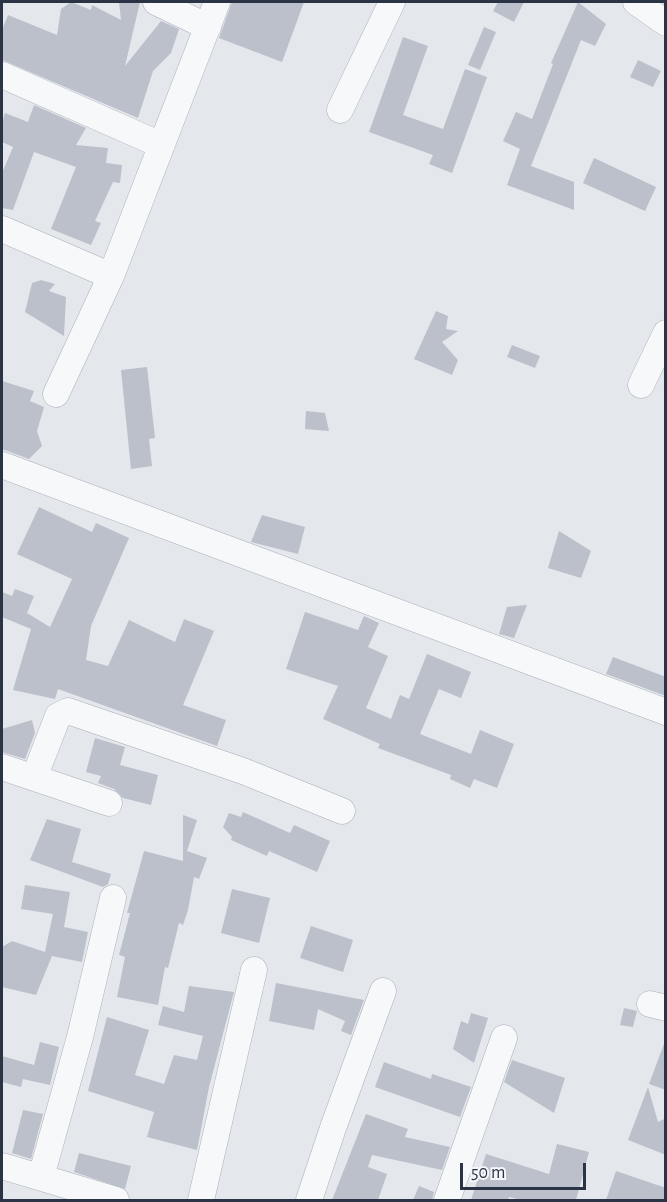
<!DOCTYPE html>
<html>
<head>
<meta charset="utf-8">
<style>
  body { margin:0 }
  #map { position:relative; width:667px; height:1202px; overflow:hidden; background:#e4e7ec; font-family:"Alegreya Sans",sans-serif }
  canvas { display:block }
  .frame { position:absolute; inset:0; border:3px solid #2b3445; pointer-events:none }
  .scale { position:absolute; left:460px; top:1163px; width:126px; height:27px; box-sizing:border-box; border:3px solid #2b3445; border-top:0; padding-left:8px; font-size:18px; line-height:21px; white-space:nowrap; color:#2b3445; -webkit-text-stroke:4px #f4f6f9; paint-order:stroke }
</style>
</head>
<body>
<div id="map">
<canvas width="667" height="1202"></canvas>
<div class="frame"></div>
<div class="scale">50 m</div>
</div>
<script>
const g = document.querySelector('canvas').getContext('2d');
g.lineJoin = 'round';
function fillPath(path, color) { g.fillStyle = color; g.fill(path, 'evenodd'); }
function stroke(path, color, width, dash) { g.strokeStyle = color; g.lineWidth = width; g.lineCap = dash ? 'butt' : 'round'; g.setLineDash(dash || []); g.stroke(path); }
fillPath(new Path2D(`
  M71 2 91 10 92 5 121 20 119 2H140L125 66 161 21 179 29 171 53 153 71 138 118 2 60V30L8 15 57 35 61 9Z
  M232 2H304L282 62 219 38Z
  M498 2H524L514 22 493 11Z
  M578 2 606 24 595 46 581 40 531 166 574 182V210L507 185 520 149 503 141 516 112 532 119 553 64 551 63Z
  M484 27 496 32 480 70 468 65Z
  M403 37 428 46 403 115 443 129 465 69 487 77 452 173 429 164 433 155 369 132Z
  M638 60 661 71 653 87 630 77Z
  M34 105 86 128 76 145 108 148 106 163 122 165 120 183 113 182 95 221 101 223 91 245 51 229 76 167 34 152 13 210 2 208V173L13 147 2 142V123L5 113 28 122Z
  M594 158 656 187 645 211 583 183Z
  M41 280 55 284 49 291 66 297 64 336 25 312 32 283Z
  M436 311 448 316 446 329 458 331 442 342 458 360 452 375 414 359Z
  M512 345 540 356 535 368 507 357Z
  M147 367 155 438 149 439 152 466 131 469 121 370Z
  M2 381 34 391 30 401 44 407 37 431 42 446 29 459 2 449Z
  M306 411 325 413 329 431 305 429Z
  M39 507 92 532 96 523 129 538 91 626 86 660 108 666 129 620 175 642 184 619 214 631 183 705 226 720 217 746 58 689 55 699 13 690 31 629 2 617V592L12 596 15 589 34 596 27 613 50 627 72 579 17 554Z
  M262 515 305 527 298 554 251 542Z
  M559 531 591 551 581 578 548 568Z
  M527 605 514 638 499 634 507 607Z
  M305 612 358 630 364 616 379 623 368 647 388 656 366 708 391 719 400 695 409 699 427 654 471 672 461 698 439 689 420 734 471 754 480 730 514 744 497 788 474 779 470 788 450 779 451 775 378 748 380 744 323 719 338 686 286 669Z
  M613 657 666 677V696L606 674Z
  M32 720 35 733 25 759 2 752V729Z
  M95 738 125 747 120 765 158 775 151 805 123 798 114 789 98 783 101 776 86 772Z
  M243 812 290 833 294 825 330 841 317 872 269 851 267 856 231 840 232 837 223 827 229 813 241 817Z
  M183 815 197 820 187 851 207 858 199 879 194 877 188 910 183 925 179 923 168 968 165 967 158 1005 117 997 125 957 119 955 130 913H127L144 851 183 861Z
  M47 819 81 829 72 862 111 874 108 884 103 887 30 860Z
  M25 885 70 892 64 927 88 932 82 962 52 956 36 995 2 987V947L12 941 45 952 53 914 21 909Z
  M232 889 270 898 259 943 221 933Z
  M311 926 353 940 343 972 300 958Z
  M276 983 364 1000 351 1035 341 1031 345 1021 318 1009 314 1030 269 1021Z
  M189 986 234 992 209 1087 197 1150 147 1137 154 1112 88 1091 107 1017 149 1030 135 1075 164 1084 174 1055 197 1060 203 1036 158 1025 163 1006 184 1012Z
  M624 1008 637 1011 633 1027 620 1025Z
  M471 1013 488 1018 474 1063 453 1049 461 1021 468 1024Z
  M40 1042 59 1047 50 1085 23 1079 21 1087 2 1082V1056L34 1065Z
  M664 1044H666V1090L649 1084Z
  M512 1060 565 1078 554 1113 504 1082Z
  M384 1062 431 1079 432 1074 471 1087 460 1117 375 1087Z
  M648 1087 658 1122 666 1118V1155L628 1140Z
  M23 1110 43 1114 31 1159 12 1153Z
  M366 1114 408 1129 405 1137 450 1147 442 1170 372 1155 368 1167 387 1174 378 1200H332Z
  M557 1144 589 1152 576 1200H521L509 1197 508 1200H471L486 1154 549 1174Z
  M79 1153 131 1166 125 1189 74 1172Z
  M616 1171 666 1188V1200H606Z
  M419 1186 434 1192 432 1200H413Z`), '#bbc0ca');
const minor = new Path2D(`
  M156 2 208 27
  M636 2 666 23
  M2 75 161 145
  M340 110 392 2
  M2 229 111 276
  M641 385 666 333
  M56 394 111 276 217 2
  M2 465 666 712
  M2 767 109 803
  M34 778 58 716 68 711 243 771 342 811
  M650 1004 666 1008
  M2 1166 116 1200
  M41 1177 80 1037 113 898
  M201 1200 254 970
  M309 1200 333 1128 383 991
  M447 1200 504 1038`);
stroke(minor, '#a9aeb7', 27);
stroke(minor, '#f7f8fa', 26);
</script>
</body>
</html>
